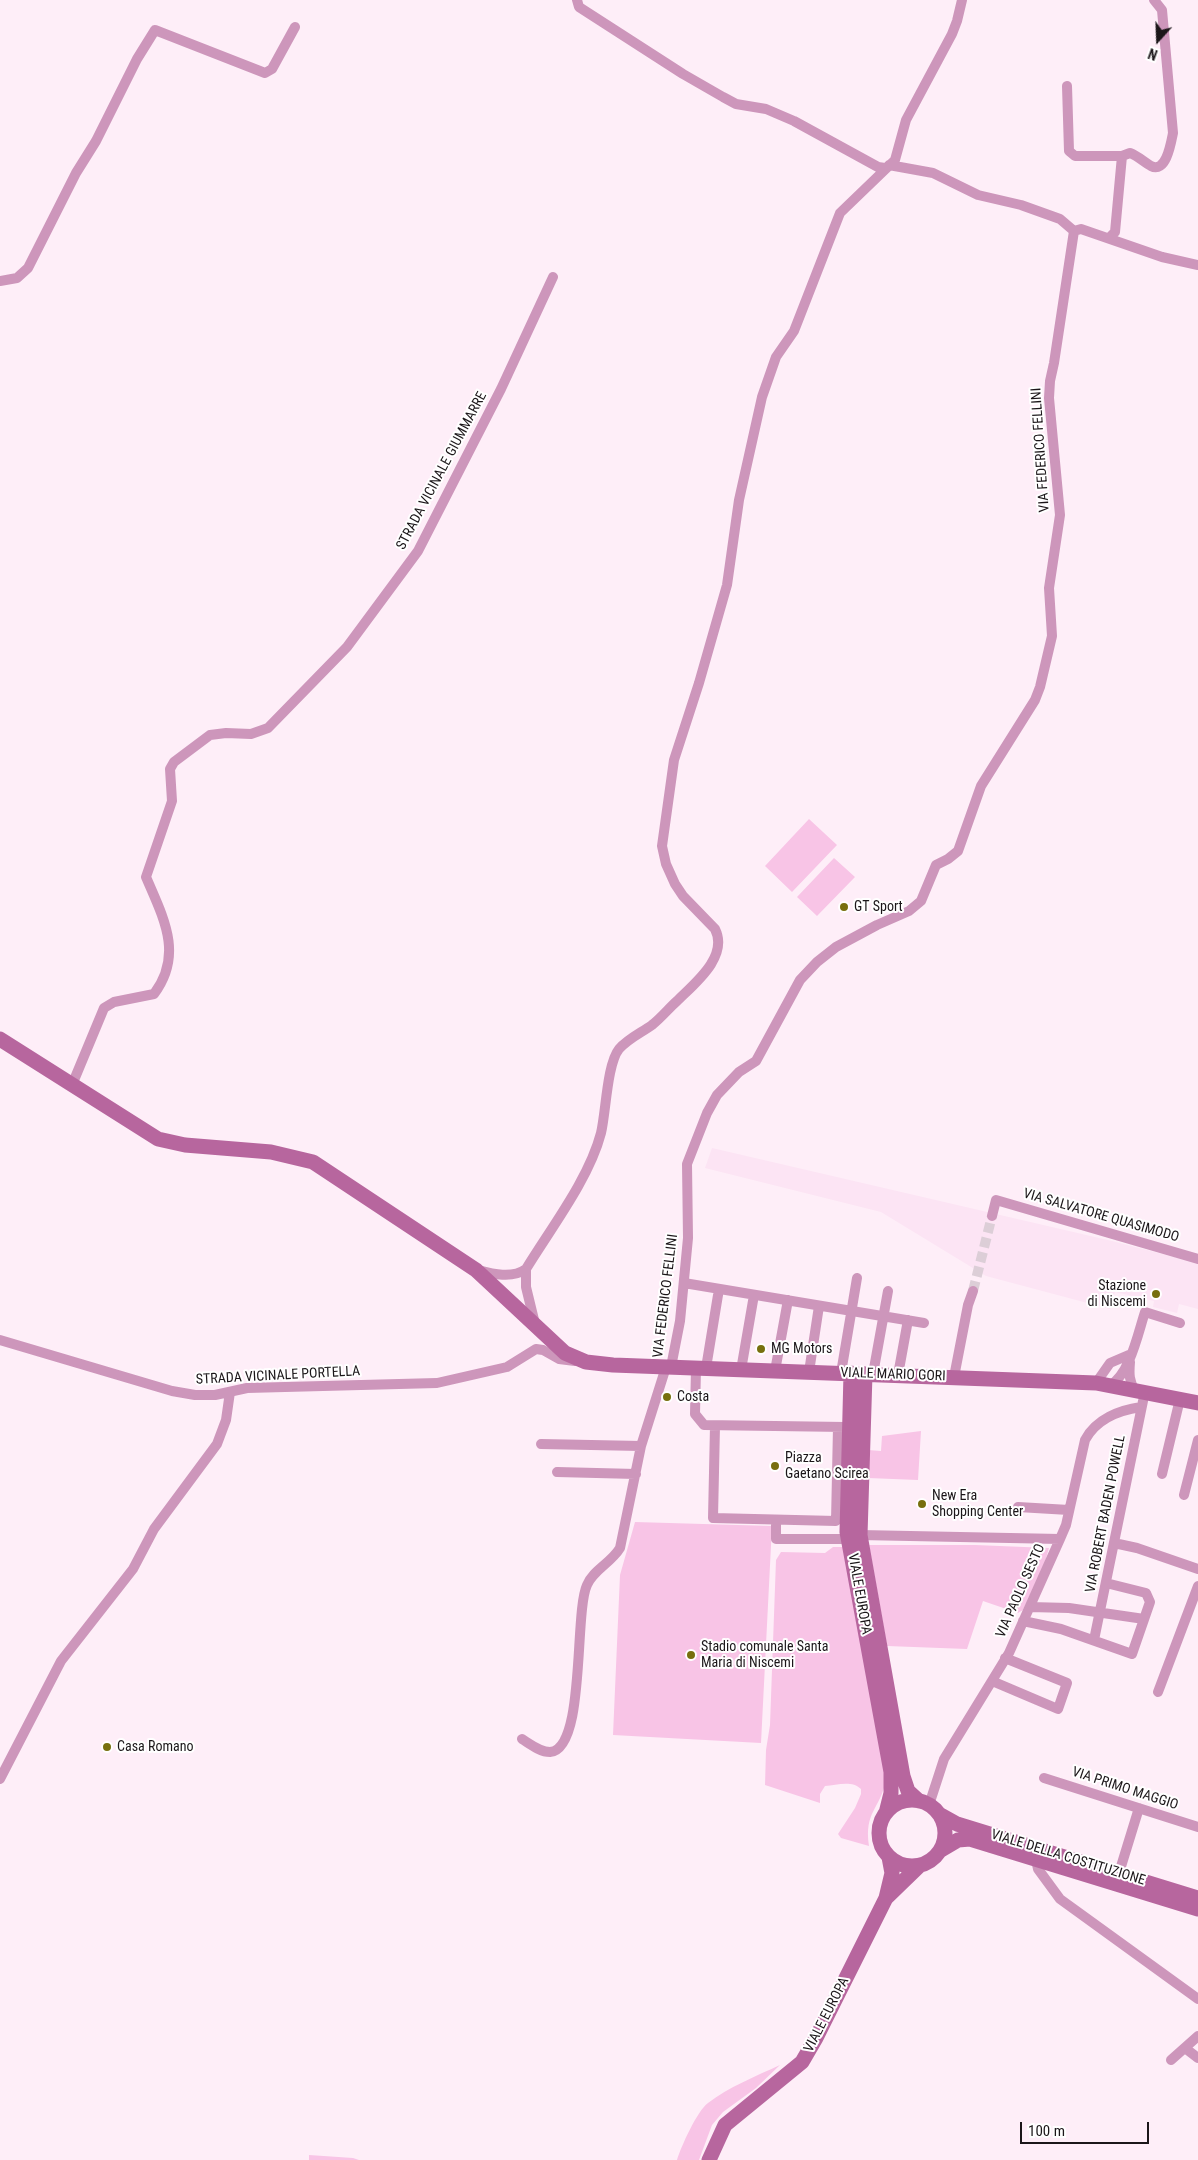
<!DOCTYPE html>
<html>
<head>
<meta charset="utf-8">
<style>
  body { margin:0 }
  #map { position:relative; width:1198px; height:2160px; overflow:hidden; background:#feeef8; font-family:"Roboto Condensed",sans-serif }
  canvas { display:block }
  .north { position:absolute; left:1133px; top:15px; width:50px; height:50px; -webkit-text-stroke:4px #fff; paint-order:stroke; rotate:200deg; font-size:14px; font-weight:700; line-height:20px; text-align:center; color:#1b1619 }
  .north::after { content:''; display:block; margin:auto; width:18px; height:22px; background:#1b1619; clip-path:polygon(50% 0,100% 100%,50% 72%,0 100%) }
  .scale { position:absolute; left:1020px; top:2122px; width:129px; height:22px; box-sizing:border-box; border:2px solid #1b1619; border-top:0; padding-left:6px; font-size:15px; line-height:18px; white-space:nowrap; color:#1b1619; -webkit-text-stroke:4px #fff; paint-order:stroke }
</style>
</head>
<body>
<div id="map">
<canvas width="1198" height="2160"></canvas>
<div class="north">N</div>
<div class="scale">100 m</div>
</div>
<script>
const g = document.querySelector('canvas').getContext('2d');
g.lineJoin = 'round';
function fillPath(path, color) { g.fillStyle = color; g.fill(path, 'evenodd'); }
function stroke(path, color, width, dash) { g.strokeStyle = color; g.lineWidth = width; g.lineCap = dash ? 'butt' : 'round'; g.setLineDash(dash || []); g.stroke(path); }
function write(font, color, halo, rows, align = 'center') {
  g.font = font + ' "Roboto Condensed",sans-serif'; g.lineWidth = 4; g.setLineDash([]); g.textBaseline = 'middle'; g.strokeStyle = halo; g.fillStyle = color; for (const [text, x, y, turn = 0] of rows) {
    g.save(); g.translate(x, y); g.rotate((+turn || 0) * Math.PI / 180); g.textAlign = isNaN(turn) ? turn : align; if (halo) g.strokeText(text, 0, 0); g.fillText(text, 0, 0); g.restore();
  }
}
fillPath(new Path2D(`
  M712 1148 1112 1241 1198 1263V1309L1179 1304 1177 1313 1153 1307 1154 1301 1115 1292 1110 1309 986 1276 881 1212 705 1168Z`), '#fce4f4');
fillPath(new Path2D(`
  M809 819 837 845 792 892 765 866Z
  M834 858 855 877 817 916 797 897Z
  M921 1431 918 1480 868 1478V1450L881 1451 882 1436Z
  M635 1522 772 1526 761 1743 613 1735 620 1575Z
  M869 1545H975L1049 1548 1045 1562 1023 1610 1018 1613 983 1601 967 1649 887 1646Z
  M833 1547H843L886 1780C880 1810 864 1811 869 1846L841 1838 838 1834 855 1808 861 1794V1789C852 1780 837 1785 825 1786L820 1794V1803L765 1785 766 1750 770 1725 776 1560 781 1552 825 1553Z
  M780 2065 756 2088 723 2112 712 2125 699 2160H677C681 2147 697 2111 708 2103 729 2087 756 2076 780 2065Z
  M309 2155 353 2158 359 2160H309Z`), '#f8c4e6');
stroke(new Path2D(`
  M973 1291 992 1216`), '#dcced7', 10, [10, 5]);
stroke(new Path2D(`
  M577 0 579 7 683 74 723 97 736 104 766 109 794 121 878 167 885 168
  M1067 86 1069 151 1075 156H1122
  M889 165 933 173 978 195 1021 205 1060 219 1074 231
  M1074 231 1081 229 1162 257 1198 265
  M1110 237 1115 232 1122 156 1130 153C1138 156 1144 162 1151 166 1166 174 1171 143 1173 133L1162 10 1154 0
  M0 281 17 278 28 268 76 173 96 141 137 59 155 30 265 73 272 69 295 27
  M72 1085 104 1008 114 1002 154 994C184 954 163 917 146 877L172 801 170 769 174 762 210 735 226 733 251 734 268 728 347 647 418 551 501 389 553 277
  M992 1216 996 1200 1198 1259
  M526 1269V1287L535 1324
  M478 1270C493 1274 512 1279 526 1269 551 1228 589 1179 601 1133 606 1112 607 1064 619 1049 629 1038 641 1033 652 1025 661 1018 669 1008 677 1001 694 984 729 957 715 929L683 896 675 884 666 864 662 846 674 760 699 683 727 585 739 500 762 397 776 357 794 331 840 213 895 160 906 120 952 34 957 21 962 0
  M684 1283 924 1323
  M0 1340 172 1391 195 1395H215L247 1388 437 1383 507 1367 536 1349 543 1350 559 1359 575 1361
  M1130 1362C1129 1374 1129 1381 1135 1391
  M671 1367 680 1321 688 1238 687 1164 707 1113 717 1095 739 1072 756 1061 800 980 817 962 836 947 877 925 909 911 921 901 936 865 948 859 958 851 981 786 1035 700 1040 687 1052 636 1049 588 1060 515 1049 398 1050 381 1054 363 1074 231
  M696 1368 695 1414 704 1425 845 1427
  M706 1368 719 1289
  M741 1370 754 1295
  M775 1371 788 1300
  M809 1372 819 1306
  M841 1373 857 1278
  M873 1374 888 1291
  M898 1375 908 1320
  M954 1377 968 1305 973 1291
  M1096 1383 1110 1363 1131 1354
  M1109 1386C1130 1375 1138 1333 1145 1312L1180 1323
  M715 1426 713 1518 836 1521 838 1427
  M541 1444 641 1446
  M557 1472 636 1474
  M1162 1474 1180 1399
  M1184 1495 1198 1440
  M1018 1507 1069 1510
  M776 1520V1539H849
  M860 1535 1060 1539
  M1114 1543 1137 1548 1198 1569
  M1030 1607 1069 1608 1144 1619
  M1023 1621 1061 1629 1132 1654 1150 1602 1146 1593 1106 1583
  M1094 1640 1143 1401
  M992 1681 1058 1709 1067 1683 1005 1658
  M1158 1692 1198 1586
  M522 1739C530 1744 540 1752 550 1752 586 1749 574 1613 587 1585 593 1570 611 1563 620 1548L641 1446 666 1367
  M1044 1778 1198 1827
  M0 1779 61 1661 133 1569 154 1529 217 1444 226 1420 230 1392
  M929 1805 944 1759 1009 1653 1060 1539 1066 1525 1085 1440C1096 1419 1120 1410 1141 1407
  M1036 1860 1038 1869 1060 1899 1198 1999
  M1119 1873 1139 1808
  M1185 2048 1198 2058
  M1171 2060 1198 2036`), '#cd96bb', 10);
stroke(new Path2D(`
  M0 1039 158 1139 185 1145 271 1152 313 1162 476 1270 565 1353 586 1362 613 1365 1096 1383 1198 1403
  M851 1373 847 1532 891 1772V1793L886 1813
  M865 1374 860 1535 903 1776 908 1791 919 1801
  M879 1833a33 33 0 1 1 66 0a33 33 0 1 1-66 0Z
  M939 1814 957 1824 1198 1898
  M941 1850 958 1840 970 1839 1198 1909
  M887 1897 919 1866
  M709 2160 725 2125 802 2062 816 2038 886 1898 892 1873 889 1857`), '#b7669e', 15);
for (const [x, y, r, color] of [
  [844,907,5,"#776f0e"],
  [1156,1294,5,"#776f0e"],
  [761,1349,5,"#776f0e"],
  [667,1397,5,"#776f0e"],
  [775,1466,5,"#776f0e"],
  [922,1504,5,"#776f0e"],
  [691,1655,5,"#776f0e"],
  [107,1747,5,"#776f0e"]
]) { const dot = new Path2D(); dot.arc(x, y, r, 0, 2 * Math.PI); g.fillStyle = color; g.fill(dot); stroke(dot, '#fff', 2); }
write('14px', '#1b1619', '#fff', [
  ["VIA FEDERICO FELLINI",1041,450,-94],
  ["STRADA VICINALE GIUMMARRE",442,471,-62],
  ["VIA SALVATORE QUASIMODO",1101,1216,16],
  ["VIA FEDERICO FELLINI",666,1296,-83],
  ["VIALE MARIO GORI",893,1375,2],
  ["STRADA VICINALE PORTELLA",278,1376,-3],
  ["VIA ROBERT BADEN POWELL",1106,1514,-79],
  ["VIA PAOLO SESTO",1021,1591,-66],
  ["VIALE EUROPA",859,1594,80],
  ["VIA PRIMO MAGGIO",1125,1789,18],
  ["VIALE DELLA COSTITUZIONE",1068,1858,17],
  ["VIALE EUROPA",827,2015,-63]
]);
write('14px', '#1b1619', '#fff', [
  ["GT Sport",854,907],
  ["Stazione",1146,1286,"right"],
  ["di Niscemi",1146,1302,"right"],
  ["MG Motors",771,1349],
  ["Costa",677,1397],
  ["Piazza",785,1458],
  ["Gaetano Scirea",785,1474],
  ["New Era",932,1496],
  ["Shopping Center",932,1512],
  ["Stadio comunale Santa",701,1647],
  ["Maria di Niscemi",701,1663],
  ["Casa Romano",117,1747]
], 'left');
</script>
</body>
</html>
